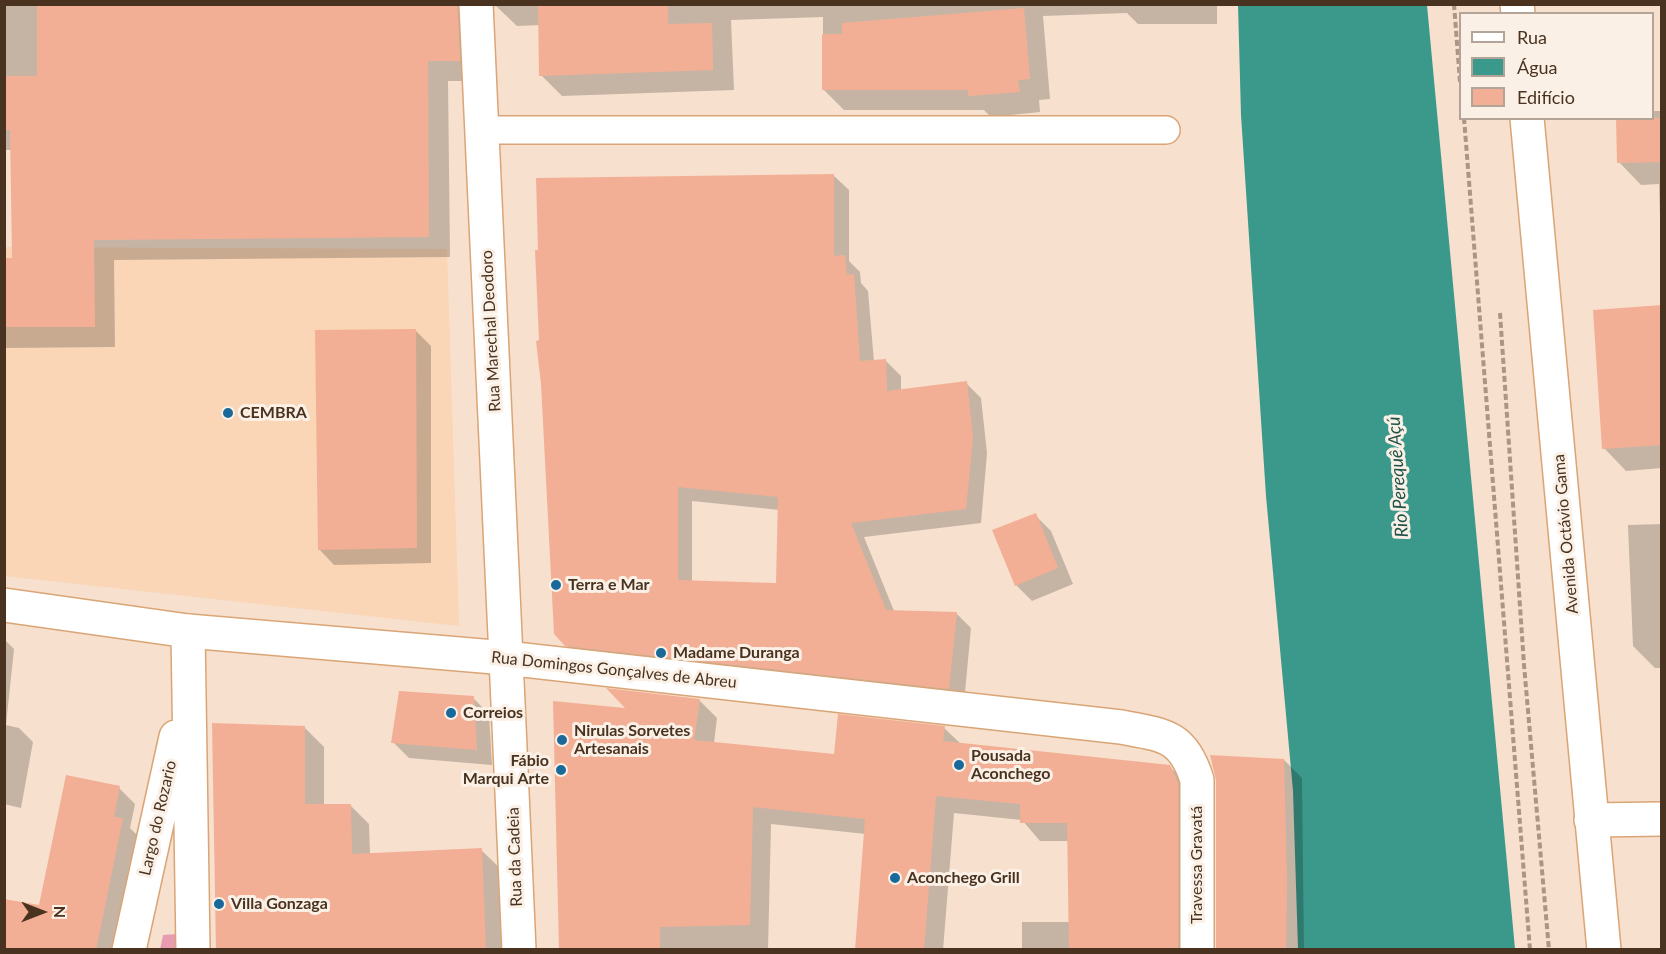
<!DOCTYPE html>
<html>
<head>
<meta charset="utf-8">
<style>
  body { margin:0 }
  #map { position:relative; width:1666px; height:954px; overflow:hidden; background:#f7e0cd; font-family:Lato,sans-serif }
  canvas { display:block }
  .frame { position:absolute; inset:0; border:6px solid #493320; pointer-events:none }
  .legend { position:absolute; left:1459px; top:12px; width:195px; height:108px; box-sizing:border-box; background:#fbf0e6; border:2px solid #b4a497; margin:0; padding:8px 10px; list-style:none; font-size:18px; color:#493320 }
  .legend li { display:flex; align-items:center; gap:12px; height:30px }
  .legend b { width:30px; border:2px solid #b4a497 }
  .north { position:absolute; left:12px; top:882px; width:60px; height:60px; -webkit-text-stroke:4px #fbf0e6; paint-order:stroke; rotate:90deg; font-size:16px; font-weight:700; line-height:24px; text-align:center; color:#493320 }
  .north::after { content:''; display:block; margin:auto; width:21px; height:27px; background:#493320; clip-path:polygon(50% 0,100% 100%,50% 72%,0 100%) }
</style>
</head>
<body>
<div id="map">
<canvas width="1666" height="954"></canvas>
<div class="frame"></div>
<ul class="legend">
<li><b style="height:8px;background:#fff"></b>Rua</li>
<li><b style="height:16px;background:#3b998b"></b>Água</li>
<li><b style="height:16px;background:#f3af95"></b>Edifício</li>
</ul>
<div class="north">N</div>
</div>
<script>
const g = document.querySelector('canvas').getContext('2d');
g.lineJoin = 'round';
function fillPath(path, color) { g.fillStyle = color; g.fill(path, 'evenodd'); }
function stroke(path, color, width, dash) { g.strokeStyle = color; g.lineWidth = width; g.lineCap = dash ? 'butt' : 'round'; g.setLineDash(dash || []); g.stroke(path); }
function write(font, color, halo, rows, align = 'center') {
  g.font = font + ' Lato,sans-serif'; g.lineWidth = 6; g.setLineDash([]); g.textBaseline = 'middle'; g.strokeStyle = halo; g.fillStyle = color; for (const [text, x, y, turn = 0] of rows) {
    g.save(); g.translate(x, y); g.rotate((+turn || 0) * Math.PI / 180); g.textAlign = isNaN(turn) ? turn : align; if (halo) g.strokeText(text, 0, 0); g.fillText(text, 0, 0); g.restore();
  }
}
fillPath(new Path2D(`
  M5 247 447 249 459 626 5 576Z`), '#fad5b6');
fillPath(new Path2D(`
  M177 934V949L160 950 163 935Z`), '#e89cb0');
fillPath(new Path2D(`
  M1238 5H1427L1515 949H1298L1293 791 1266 496 1241 115Z`), '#3b998b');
fillPath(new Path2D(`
  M4 4H1217V24H1138L1127 13 1043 16 1050 99 1039 100 1040 112 991 117 984 110H844L823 89V17L731 20 734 90 562 96 541 75 540 25 517 26 496 6 486 9 480 81H448L450 257 114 260 115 347 4 348V260L13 259 12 150H4Z
  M1652 111H1662V284L1659 184 1641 185 1619 162 1652 118Z
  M834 176 849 190V261L860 272 861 283 868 291 874 362 886 361 901 376V391L966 383 981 398 987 453 981 523 864 537 894 611 956 613 971 628 964 703 581 660 555 634ZM692 501 780 510 777 584 692 582Z
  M1662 307V468L1626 471 1604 448Z
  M415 330 431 346V563L334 565 319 549Z
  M1035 515 1051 531 1073 584 1032 601 1016 585Z
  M1662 524V668H1655L1633 646 1628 525Z
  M4 639 14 649 6 725 19 728 33 742 21 808 4 804Z
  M473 698 489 714 492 765 409 758 393 742Z
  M699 700 717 718 714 743 835 755 944 728 961 744 1169 766 1188 785 1196 950H1022V922H1070L1069 841H1040L1022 820 954 813 943 950H857L866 834 771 824 768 950H560L629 710Z
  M304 727 324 747V806L350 805 369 824 370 855 481 850 501 869 504 950H217Z
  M1284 760 1302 778 1304 950H1217Z
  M119 788 135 804 130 828 138 836 115 950H4L40 907Z`), '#0003');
fillPath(new Path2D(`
  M37 4H457L460 61H428L429 237 94 240 95 327H4V258H12L10 130H4V76H37Z
  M538 4H668V24L712 23 713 70 539 76Z
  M1024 8 1030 79 1018 80 1020 92 968 96V90H822V34H842V23Z
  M1616 118H1662V162L1617 163Z
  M834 174V256L845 255 847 275 854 274 860 361 886 359 887 391 967 381 973 438 966 509 851 523 886 610 957 612 949 689 565 646 554 634 541 384 536 341 539 340 535 250H538L536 178ZM678 487 778 497 776 583 678 580Z
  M1662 305V445L1602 449 1593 310Z
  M416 329 417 548 318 550 315 330Z
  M1036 513 1058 568 1015 586 992 530Z
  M606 688 700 699 694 740 834 754 838 714 945 726 943 741 1170 765 1178 783V950H1069L1067 823H1020V804L936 796 924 950H855L865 819 753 807 750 925 660 927V950H559L553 701 625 708Z
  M399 691 474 696 477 750 391 743Z
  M212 723 305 726V804H351L352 854 482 848 486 950H216Z
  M1210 755 1284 759 1287 881 1286 950H1216V780Z
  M66 775 120 786 114 817 123 818 96 950H4V899L39 905Z`), '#f3af95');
const service = new Path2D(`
  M482 130H1166`);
const pedestrian = new Path2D(`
  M188 631 193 950
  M506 658 519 950
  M129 950 176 737`);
const minor = new Path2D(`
  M476 4 506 658
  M4 605 188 631 506 658 1121 727C1164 735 1183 735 1197 780V950
  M1591 820 1662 819`);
const tertiary = new Path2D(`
  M1517 4 1518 14
  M1527 118 1604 950`);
stroke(service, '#daa576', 30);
stroke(pedestrian, '#daa576', 36);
stroke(minor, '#daa576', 36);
stroke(tertiary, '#daa576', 36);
stroke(new Path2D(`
  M1454 4 1460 82
  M1464 118 1530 950
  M1500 313 1524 665 1549 950`), '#ac9582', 4, [6, 3]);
stroke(service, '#fff', 27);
stroke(pedestrian, '#fff', 33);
stroke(minor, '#fff', 33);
stroke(tertiary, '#fff', 33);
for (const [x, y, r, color] of [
  [228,413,6,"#19699b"],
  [556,585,6,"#19699b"],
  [661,653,6,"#19699b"],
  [451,713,6,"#19699b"],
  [562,740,6,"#19699b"],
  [959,765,6,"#19699b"],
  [561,770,6,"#19699b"],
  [895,878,6,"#19699b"],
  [219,904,6,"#19699b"]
]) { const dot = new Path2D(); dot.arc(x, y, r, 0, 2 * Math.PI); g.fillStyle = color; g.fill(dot); stroke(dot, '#fbf0e6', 2); }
write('16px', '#493320', '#fbf0e6', [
  ["Rua Marechal Deodoro",491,331,-93],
  ["Avenida Octávio Gama",1566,534,-95],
  ["Rua Domingos Gonçalves de Abreu",614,670,6],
  ["Largo do Rozario",158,818,-77],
  ["Rua da Cadeia",515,857,-92],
  ["Travessa Gravatá",1197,865,-90]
]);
write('bold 16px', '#493320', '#fbf0e6', [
  ["CEMBRA",240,413],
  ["Terra e Mar",568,585],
  ["Madame Duranga",673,653],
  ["Correios",463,713],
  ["Nirulas Sorvetes",574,731],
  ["Artesanais",574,749],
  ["Pousada",971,756],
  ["Aconchego",971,774],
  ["Fábio",549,761,"right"],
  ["Marqui Arte",549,779,"right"],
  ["Aconchego Grill",907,878],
  ["Villa Gonzaga",231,904]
], 'left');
write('italic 18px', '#1d524a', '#fbf0e6', [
  ["Rio Perequê Açú",1398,477,-94]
]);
</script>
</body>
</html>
